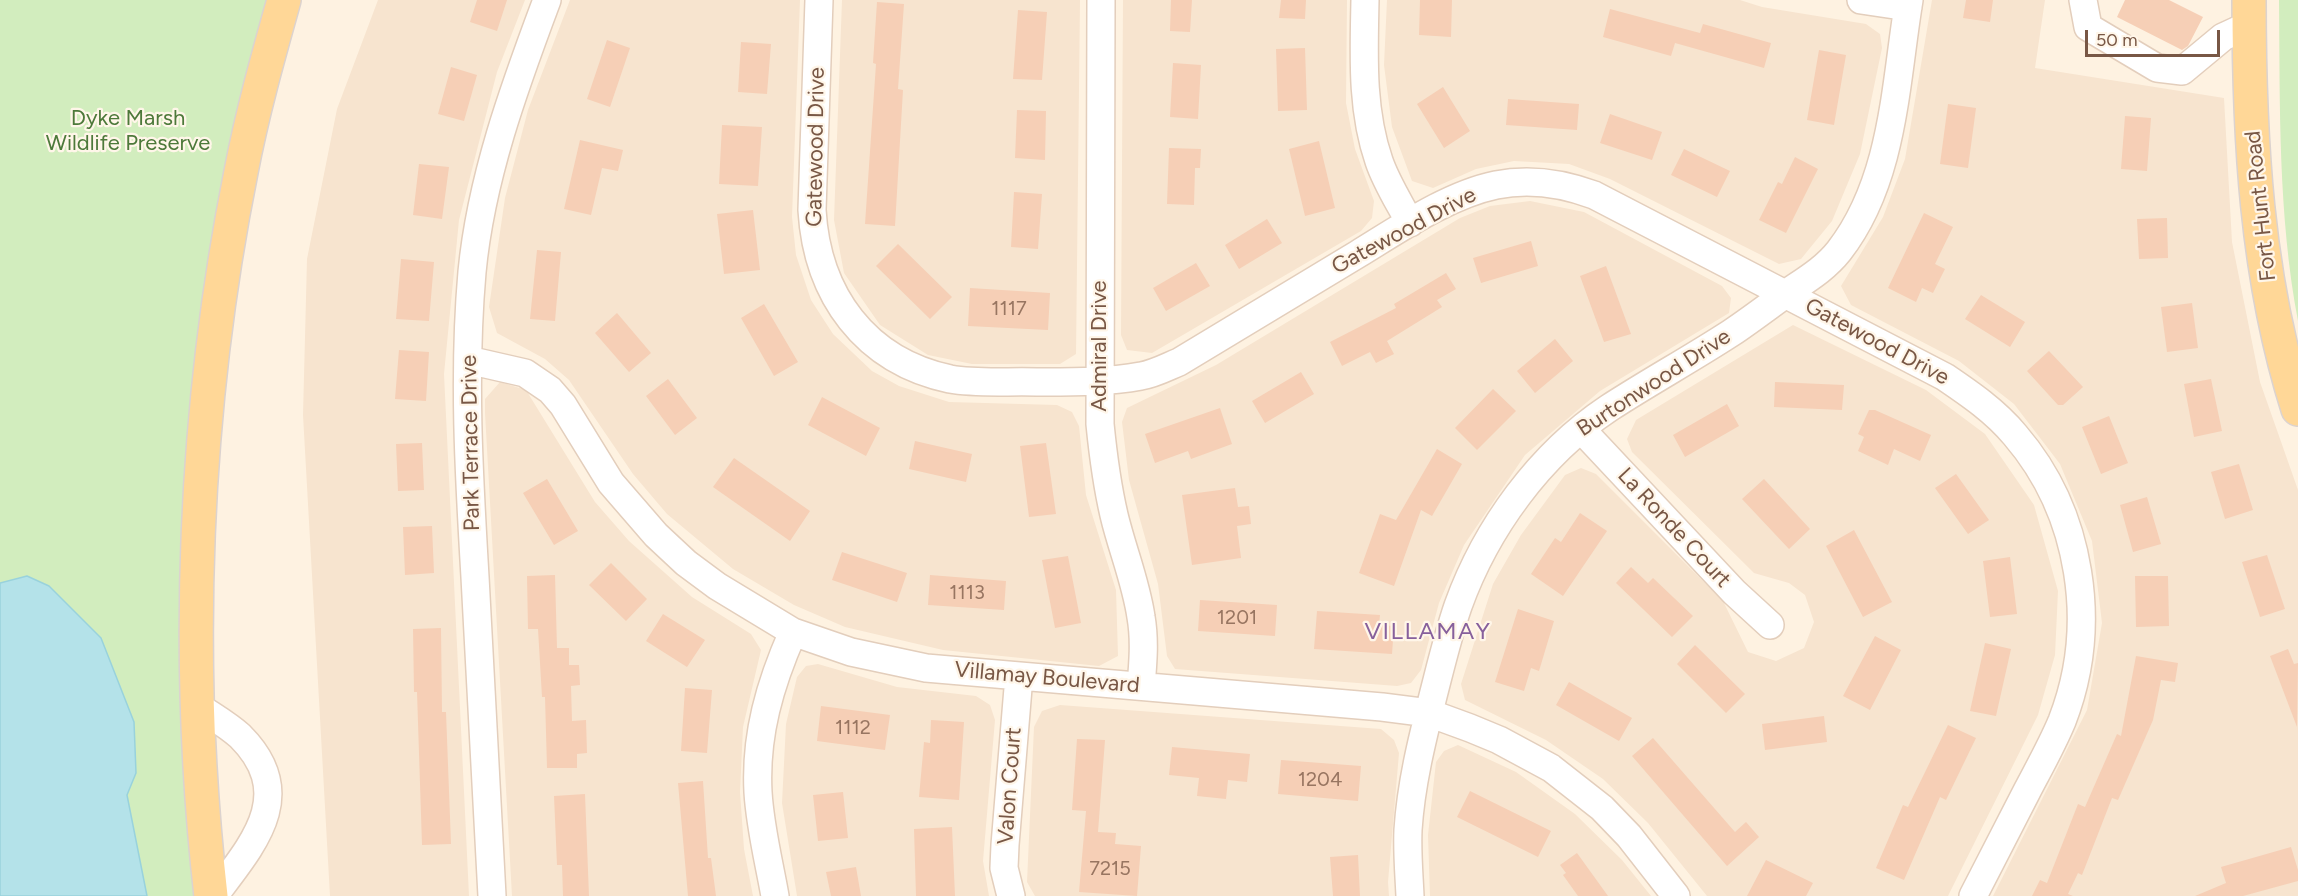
<!DOCTYPE html>
<html>
<head>
<meta charset="utf-8">
<style>
  body { margin:0 }
  #map { position:relative; width:2298px; height:896px; overflow:hidden; background:#fef2e1; font-family:Figtree,sans-serif }
  canvas { display:block }
  .scale { position:absolute; left:2085px; top:30px; width:135px; height:27px; box-sizing:border-box; border:3px solid #785745; border-top:0; padding-left:8px; font-size:18px; line-height:21px; white-space:nowrap; color:#785745; -webkit-text-stroke:4px #fff6e9; paint-order:stroke }
</style>
</head>
<body>
<div id="map">
<canvas width="2298" height="896"></canvas>
<div class="scale">50 m</div>
</div>
<script>
const g = document.querySelector('canvas').getContext('2d');
g.lineJoin = 'round';
function fillPath(path, color) { g.fillStyle = color; g.fill(path, 'evenodd'); }
function stroke(path, color, width, dash) { g.strokeStyle = color; g.lineWidth = width; g.lineCap = dash ? 'butt' : 'round'; g.setLineDash(dash || []); g.stroke(path); }
function write(font, color, halo, rows, align = 'center') {
  g.font = font + ' Figtree,sans-serif'; g.lineWidth = 4.5; g.setLineDash([]); g.textBaseline = 'middle'; g.strokeStyle = halo; g.fillStyle = color; for (const [text, x, y, turn = 0] of rows) {
    g.save(); g.translate(x, y); g.rotate((+turn || 0) * Math.PI / 180); g.textAlign = isNaN(turn) ? turn : align; if (halo) g.strokeText(text, 0, 0); g.fillText(text, 0, 0); g.restore();
  }
}
fillPath(new Path2D(`
  M378 0H525L497 72 459 220 444 374 469 896H330L303 415 307 259 337 109Z
  M570 0H800L792 217 796 255 811 300 833 334 872 371 899 386 949 402 1057 405 1072 412 1079 426 1086 495 1116 590 1118 656 1099 666 943 650 845 627 794 605 733 569 667 514 633 474 569 380 545 359 497 333 489 307 505 198 528 110Z
  M842 0H1080L1076 354 1060 364H972L928 355 880 325 844 273 834 220Z
  M1123 0H1347L1346 103 1355 149 1374 201 1372 218 1361 231 1152 353 1127 350 1121 335Z
  M1387 0H1740L1762 7 1866 24 1880 34 1882 48 1860 154 1832 221 1801 259 1779 264 1610 179 1569 164 1514 161 1476 169 1433 188 1412 181 1392 127 1384 65Z
  M1932 0H2045L2035 68 2224 98 2232 242 2260 382 2298 490V896H1993L2087 710 2102 623 2092 541 2060 464 2014 404 1959 361 1851 305 1841 286 1883 217 1905 159Z
  M1530 201 1584 212 1722 286 1731 298 1729 313 1600 391 1525 455 1464 545 1439 603 1421 670 1411 683 1397 686 1175 669 1167 656 1158 584 1129 480 1122 422 1127 408 1216 365 1460 218 1490 206Z
  M1793 325 1926 390 1985 434 2034 505 2058 591 2055 655 2038 715 1948 896H1707L1648 823 1603 779 1546 740 1465 700 1461 684 1493 584 1521 535 1565 475 1581 468 1596 474 1723 601 1748 652 1776 661 1804 648 1814 622 1805 595 1789 583 1754 573 1632 452 1627 439 1636 420Z
  M500 382 526 390 595 502 629 541 692 597 751 634 761 650 743 727 740 792 744 849 753 896H512L485 413V399Z
  M818 664 897 687 976 696 990 705 995 720 983 861 989 896H797L782 803 786 724 797 677 806 666Z
  M1060 705 1381 729 1394 740 1399 753 1388 882 1389 896H1035L1027 882 1034 727 1042 711Z
  M1458 745 1516 772 1575 814 1622 860 1651 896H1430L1428 835 1436 762 1444 751Z`), '#f7e4cf');
fillPath(new Path2D(`
  M0 0H286L211 377V896H0Z
  M2279 0H2298V321C2278 215 2280 107 2279 0Z`), '#d2edbe');
const water = new Path2D(`
  M27 576 49 586 101 638 134 722 136 773 127 795 147 896H0V583Z`);
fillPath(water, '#b4e2e9');
stroke(water, '#99d2dc', 1.5);
fillPath(new Path2D(`
  M477 0H507L497 31 470 22Z
  M1171 0H1192L1190 32 1170 31Z
  M1281 0H1306L1305 19 1279 18Z
  M1420 0H1452L1451 37 1419 35Z
  M1966 0H1993L1990 22 1963 18Z
  M2125 0H2169L2203 17 2188 46 2182 50 2117 17Z
  M877 2 904 4 898 89 903 90 895 226 865 224 876 64 873 63Z
  M1610 9 1700 33 1703 24 1771 43 1764 68 1675 43 1671 56 1603 37Z
  M1018 10 1047 12 1042 80 1013 79Z
  M607 40 630 48 610 107 587 99Z
  M741 42 771 44 767 94 738 92Z
  M1305 48 1307 110 1278 111 1276 49Z
  M1819 50 1846 55 1834 125 1807 120Z
  M1173 63 1201 65 1198 119 1170 117Z
  M451 67 477 75 464 121 438 114Z
  M1443 87 1470 131 1444 148 1417 104Z
  M1508 99 1579 104 1577 130 1506 125Z
  M1948 104 1976 108 1968 168 1940 164Z
  M1017 110 1046 111 1045 160 1015 158Z
  M1610 114 1662 132 1652 160 1600 143Z
  M2125 116 2151 118 2147 171 2121 169Z
  M722 125 762 127 758 186 719 184Z
  M580 140 623 150 618 171 602 168 591 215 564 209Z
  M1319 141 1335 208 1305 216 1289 149Z
  M1169 148 1201 149 1200 168H1195L1194 205 1167 204Z
  M1684 149 1730 171 1717 197 1671 175Z
  M1795 157 1818 169 1786 233 1759 220 1778 182 1782 184Z
  M419 164 449 167 442 219 413 215Z
  M1014 192 1042 194 1038 249 1011 247Z
  M753 210 760 270 724 274 717 214Z
  M1924 213 1953 227 1935 264 1945 269 1933 293 1922 288 1916 302 1888 288Z
  M2167 218 2168 258 2139 259 2137 219Z
  M1267 219 1282 243 1239 269 1225 245Z
  M1531 241 1538 266 1481 283 1473 258Z
  M898 244 952 297 930 319 876 266Z
  M537 250 561 252 555 321 530 319Z
  M401 259 434 262 429 321 396 319Z
  M1196 263 1210 286 1166 311 1153 288Z
  M1606 266 1631 334 1604 342 1580 276Z
  M1446 273 1456 289 1437 300 1442 307 1387 341 1394 354 1376 363 1370 352 1342 366 1330 342 1396 308 1394 304Z
  M970 288 1050 293 1048 330 968 326Z
  M1981 295 2025 322 2010 347 1965 319Z
  M2192 303 2198 348 2167 352 2161 307Z
  M764 304 798 362 774 376 741 318Z
  M617 313 651 353 629 372 595 333Z
  M1555 339 1573 361 1535 393 1517 371Z
  M399 350 429 352 426 401 395 399Z
  M2049 351 2083 387 2063 405H2058L2027 371Z
  M1301 372 1314 394 1265 423 1252 401Z
  M668 379 697 418 675 435 646 396Z
  M2211 379 2222 431 2194 437 2184 384Z
  M1775 382 1844 385 1842 410 1774 407Z
  M1493 389 1516 411 1477 450 1455 428Z
  M822 397 880 428 866 456 808 425Z
  M1727 404 1739 426 1685 457 1673 435Z
  M1220 408 1232 444 1191 459 1188 451 1155 463 1145 434Z
  M1869 410H1875L1931 435 1920 461 1894 449 1888 465 1858 451 1864 437 1858 434Z
  M2109 416 2128 463 2101 474 2082 427Z
  M915 441 972 454 966 482 909 469Z
  M422 443 424 490 398 491 396 444Z
  M1046 443 1056 514 1029 517 1020 446Z
  M1437 449 1462 464 1432 516 1421 510 1394 586 1359 573 1380 514 1396 520Z
  M734 458 810 511 790 541 713 487Z
  M2239 464 2253 510 2225 519 2211 472Z
  M1956 474 1989 520 1968 534 1935 488Z
  M547 479 578 531 554 545 523 493Z
  M1764 479 1810 529 1789 549 1742 499Z
  M1235 488 1238 507 1249 506 1251 524 1237 526 1241 558 1192 565 1182 495Z
  M2147 497 2161 544 2133 552 2120 505Z
  M1580 513 1607 531 1563 596 1531 574 1555 538 1561 542Z
  M432 526 434 573 405 575 403 527Z
  M1854 530 1892 602 1863 617 1826 546Z
  M842 552 907 573 897 602 832 580Z
  M2267 555 2285 609 2260 617 2242 562Z
  M1068 556 1081 623 1055 628 1042 560Z
  M2010 557 2017 614 1990 617 1983 561Z
  M611 563 647 599 626 621 589 585Z
  M1631 567 1648 583 1653 578 1693 616 1672 637 1616 583Z
  M555 575 557 648H569V665H579L580 685 571 686 572 721 586 720 587 753 577 754V768H547L545 697H542L538 629H528L527 576Z
  M930 575 1006 581 1004 610 928 605Z
  M2135 576H2168L2169 626 2136 627Z
  M1200 600 1277 605 1275 636 1198 631Z
  M1518 609 1554 621 1539 671 1531 668 1524 691 1495 682Z
  M1317 611 1380 615 1379 625 1394 626 1392 654 1314 649Z
  M663 614 705 640 687 667 646 641Z
  M441 628 442 712H446L451 844 422 845 417 692H414L413 629Z
  M1875 636 1901 650 1870 710 1843 696Z
  M1985 643 2011 649 1996 716 1970 711Z
  M1695 645 1745 694 1726 713 1677 664Z
  M2288 649 2294 664 2298 663 2297 727 2270 656Z
  M2136 656 2178 663 2175 682 2161 680 2153 720 2118 800 2112 798 2082 875 2078 873 2068 894 2073 896H2032L2040 880 2047 883 2078 804 2085 807 2117 734 2121 736Z
  M1569 682 1632 718 1619 741 1556 705Z
  M685 688 712 690 707 753 681 751Z
  M821 706 890 715 885 750 817 741Z
  M1824 716 1827 742 1765 750 1762 724Z
  M931 720 964 722 959 800 919 797 924 742 930 743Z
  M1948 725 1976 738 1946 800 1940 797 1904 880 1876 868 1903 805 1908 807Z
  M1653 738 1735 832 1746 822 1759 837 1727 866 1632 756Z
  M1077 739 1105 740 1098 832 1116 833 1115 844 1141 846 1137 896 1079 892 1086 811 1072 810Z
  M1172 747 1250 754 1247 782 1228 780 1226 799 1197 796 1199 778 1169 775Z
  M1281 760 1361 766 1358 801 1278 794Z
  M703 781 708 858H711L716 896H688L678 783Z
  M1470 791 1551 831 1538 857 1457 817Z
  M843 792 848 838 818 841 813 795Z
  M585 794 589 896H563L562 865H557L554 796Z
  M952 827 955 896H916L914 829Z
  M2291 847 2298 870V881L2243 896H2195L2226 883 2221 867Z
  M1577 853 1608 896H1578L1563 875 1566 873 1560 865Z
  M1358 855 1360 896H1333L1330 857Z
  M1766 860 1813 883 1806 896H1747Z
  M856 867 861 896H831L826 872Z`), '#f6cfb6');
const minor = new Path2D(`
  M819 0 812 210C817 295 865 361 950 379 978 384 1008 381 1037 382 1069 382 1109 382 1141 376 1154 374 1167 367 1179 362 1239 326 1298 290 1358 254 1399 229 1448 195 1496 185 1530 178 1562 183 1594 195L1945 377C1970 394 1995 411 2015 435 2082 513 2099 626 2062 721 2052 745 2039 768 2027 791 2009 826 1991 861 1973 896
  M1101 0 1100 424C1103 454 1107 485 1114 515 1122 549 1136 582 1141 617 1145 640 1143 663 1141 686
  M1365 0C1364 54 1361 109 1379 161 1386 182 1399 202 1410 223
  M1861 0 1908 7
  M2083 0 2088 27 2157 68 2182 71 2223 37 2249 25
  M468 360 525 373 550 390 563 405 611 483 656 535 686 563 717 586 793 632 851 652 926 668 1382 707 1429 713 1470 728 1499 740 1551 768 1602 808 1629 836 1676 896
  M1581 429 1734 592 1770 625
  M199 707C212 716 228 725 240 736 299 795 252 845 214 896
  M492 896C486 790 481 683 475 577 469 476 463 374 472 272 481 178 514 88 547 0
  M775 896C769 862 760 827 758 792 755 735 770 684 793 632
  M1011 896 1004 868 1005 845 1019 676
  M1410 896C1409 874 1407 852 1408 830 1411 784 1422 740 1433 696 1441 665 1448 635 1458 606 1486 528 1540 454 1609 408 1649 382 1691 359 1731 333 1749 321 1766 308 1784 295 1804 281 1824 270 1839 251 1894 180 1895 85 1909 0`);
const major = new Path2D(`
  M2249 0C2249 137 2256 277 2298 409
  M211 896C184 659 194 406 241 172 252 114 268 57 284 0`);
stroke(minor, '#e3cebc', 30);
stroke(major, '#dcd3cf', 36);
stroke(minor, '#fff', 27);
stroke(major, '#ffd797', 33);
write('20px', '#987561', null, [
  ["1117",1009,309],
  ["1113",967,593],
  ["1201",1237,618],
  ["1112",853,728],
  ["1204",1320,780],
  ["7215",1110,869]
]);
write('22px', '#4d793a', '#fff6e9', [
  ["Dyke Marsh",128,119],
  ["Wildlife Preserve",128,144]
]);
write('22px', '#785745', '#fff6e9', [
  ["Gatewood Drive",816,147,-89],
  ["Fort Hunt Road",2261,206,-96],
  ["Gatewood Drive",1404,231,-28],
  ["Gatewood Drive",1877,342,28],
  ["Admiral Drive",1100,346,-90],
  ["Burtonwood Drive",1654,383,-33],
  ["Park Terrace Drive",471,443,-91],
  ["La Ronde Court",1674,528,47],
  ["Villamay Boulevard",1047,678,5],
  ["Valon Court",1010,786,-86]
]);
g.letterSpacing = '1.5px';
write('24px', '#87609c', '#fff6e9', [
  ["VILLAMAY",1428,632]
]);
g.letterSpacing = '0px';
</script>
</body>
</html>
